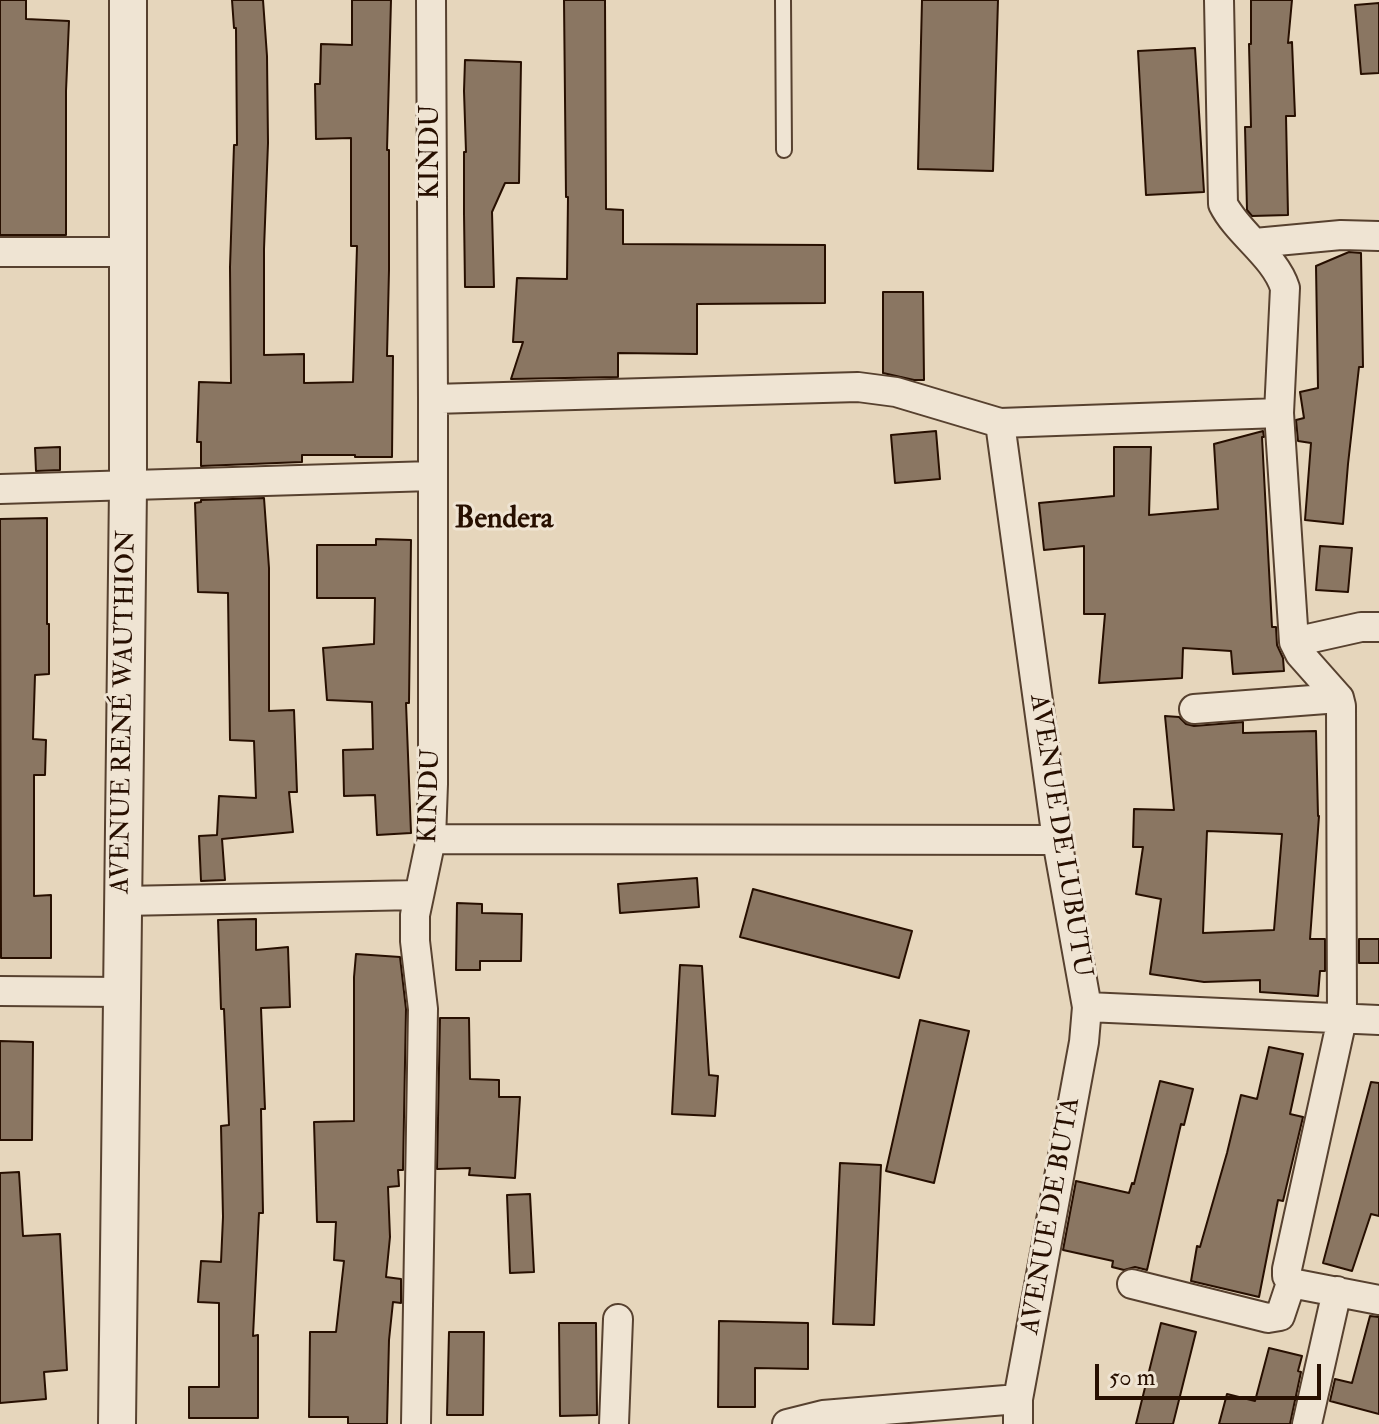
<!DOCTYPE html>
<html>
<head>
<meta charset="utf-8">
<style>
  body { margin:0 }
  #map { position:relative; width:1379px; height:1424px; overflow:hidden; background:#e6d6bc; font-family:"IM FELL Double Pica",serif }
  canvas { display:block }
  .scale { position:absolute; left:1095px; top:1364px; width:226px; height:36px; box-sizing:border-box; border:4px solid #270f00; border-top:0; padding-left:10px; font-size:24px; line-height:28px; white-space:nowrap; color:#270f00; -webkit-text-stroke:6px #efe4d3; paint-order:stroke }
</style>
</head>
<body>
<div id="map">
<canvas width="1379" height="1424"></canvas>
<div class="scale">50 m</div>
</div>
<script>
const g = document.querySelector('canvas').getContext('2d');
g.lineJoin = 'round';
function fillPath(path, color) { g.fillStyle = color; g.fill(path, 'evenodd'); }
function stroke(path, color, width, dash) { g.strokeStyle = color; g.lineWidth = width; g.lineCap = dash ? 'butt' : 'round'; g.setLineDash(dash || []); g.stroke(path); }
function write(font, color, halo, rows, align = 'center') {
  g.font = font + ' "IM FELL Double Pica",serif'; g.lineWidth = 6; g.setLineDash([]); g.textBaseline = 'middle'; g.strokeStyle = halo; g.fillStyle = color; for (const [text, x, y, turn = 0] of rows) {
    g.save(); g.translate(x, y); g.rotate((+turn || 0) * Math.PI / 180); g.textAlign = isNaN(turn) ? turn : align; if (halo) g.strokeText(text, 0, 0); g.fillText(text, 0, 0); g.restore();
  }
}
const building = new Path2D(`
  M0 0H26V19L69 21 66 91V235H0Z
  M232 0H263L267 56 268 143 264 249V355L304 354V383L353 382 357 246H351V138L316 139 315 84H320L321 44 352 45V0H391L387 150H389V270L387 356H393L392 457H355V455H302V462L201 466V442H197L199 382 231 383 230 267 234 145H237L236 28H234Z
  M564 0H605L606 209 623 210V244L825 245V303L697 304V354L618 353V377L511 379 523 342H513L517 278 567 279 568 197H566Z
  M922 0H998L993 171 918 169Z
  M1251 0H1292L1288 43 1292 42 1295 116H1286L1288 215 1252 216 1247 210 1245 127H1251L1249 44H1251Z
  M1379 3V73L1361 74 1355 5Z
  M1195 48 1204 192 1146 195 1138 51Z
  M465 60 521 62 519 183H505L492 212 494 287H465L464 213V152H466L464 91Z
  M1349 252 1361 253 1363 367H1359L1348 464 1343 524 1305 520 1311 443 1298 441 1296 420 1304 418 1300 392 1318 388 1316 266Z
  M883 292H923L924 380H914L883 373Z
  M936 431 940 479 895 483 891 435Z
  M1263 431 1264 437H1262L1272 627H1276L1277 645 1283 658 1284 671 1233 674 1231 651 1183 648 1182 678 1099 683 1105 614H1084V546L1044 550 1039 503 1114 496V447H1151L1149 515 1218 509 1214 444Z
  M60 447V470L36 471 35 448Z
  M264 498 269 568V711L294 710 297 792H289L293 832 222 839 225 880 201 881 199 836 217 835 219 796 256 798 254 741 230 740 228 593 198 592 195 503 201 502V500Z
  M47 518V624H49V674L35 675 33 739 46 740 45 775H34V896L51 895V958H1L0 519Z
  M376 539 411 540 409 703H406L411 833 377 835 375 795 344 796 343 750 373 749 372 702 327 700 323 648 374 644 375 598H317V545H376Z
  M1320 546 1352 548 1348 592 1316 590Z
  M1165 716 1179 717 1186 724 1194 726 1243 722V733L1316 731 1318 816H1319L1310 939H1325V971H1320L1318 996 1260 992V980L1204 982 1150 974 1161 899 1136 894 1143 847H1133L1134 809 1174 810ZM1207 831 1282 834 1274 930 1203 933Z
  M697 878 699 907 620 913 618 884Z
  M753 889 912 931 899 978 740 937Z
  M457 903 482 904V913L522 914 521 961H480V970H456Z
  M256 919V950L288 947 290 1007 261 1008 265 1109H261L263 1213H259L253 1336 258 1335V1418H189V1387H219V1303L198 1302 201 1261 221 1262 223 1217 221 1126 229 1125 224 1009H221L218 920Z
  M1359 939H1379V963H1359Z
  M356 954 400 957 406 1009 403 1170H398L399 1186 388 1187 390 1237 386 1277 401 1279V1303L393 1302 389 1340 387 1424H348V1417H309L310 1332H336L344 1261 334 1260 336 1222H317L314 1122 354 1121V977Z
  M680 965 702 966 709 1075 718 1076 715 1116 672 1114Z
  M440 1018H469L470 1079 499 1080V1097H520L515 1178 469 1175 470 1168 437 1169Z
  M920 1020 969 1031 934 1183 886 1171Z
  M0 1041 33 1042 32 1140H0Z
  M1269 1047 1303 1054 1290 1114 1303 1117 1283 1201 1278 1200 1259 1297 1191 1281 1197 1246 1200 1247 1227 1153 1241 1095 1257 1099Z
  M1160 1081 1193 1089 1184 1125 1181 1124 1147 1270 1135 1267 1124 1270 1112 1267 1113 1261 1063 1250 1076 1181 1129 1193 1132 1183 1134 1184Z
  M1371 1082 1379 1083V1216L1371 1214 1352 1271 1323 1263Z
  M840 1163 881 1165 874 1325 833 1324Z
  M19 1172 23 1236 60 1234 67 1370 44 1372 46 1399 0 1403V1173Z
  M530 1194 534 1272 510 1273 507 1195Z
  M1370 1316 1379 1317V1414L1330 1401 1335 1379 1352 1383Z
  M719 1321 808 1323V1369L755 1368V1407H718Z
  M559 1323H596L597 1415 560 1416Z
  M1161 1323 1196 1332 1173 1424H1136Z
  M449 1332H484L483 1415H447Z
  M1269 1348 1302 1356 1298 1371 1301 1372 1290 1424H1219L1227 1394 1255 1401Z`);
fillPath(building, '#8a7662');
stroke(building, '#270f00', 2);
const service = new Path2D(`
  M783 0 784 150`);
const minor = new Path2D(`
  M431 0 433 399 858 387 896 392 1000 423 1279 413
  M1219 0 1223 204C1238 234 1275 256 1285 288L1279 413 1294 642 1300 654 1339 698 1341 706 1342 1019 1287 1269V1276L1291 1283 1379 1300
  M1255 243 1341 235 1379 236
  M0 252H128
  M1000 423 1057 840 1087 1007 1084 1042 1018 1399V1424
  M0 489 432 476
  M1294 642 1361 627H1379
  M1194 709 1339 698
  M431 839 1057 840
  M123 901 419 895
  M0 991 122 992
  M1087 1007 1379 1020
  M1132 1284 1268 1318 1280 1316 1291 1283
  M416 1424 423 1009 415 941V915L431 839 433 784V399
  M614 1424 618 1319
  M787 1424 823 1415 1018 1399
  M1307 1424 1337 1291`);
const tertiary = new Path2D(`
  M117 1424 128 487V0`);
stroke(service, '#57412f', 18);
stroke(minor, '#57412f', 32);
stroke(tertiary, '#57412f', 40);
stroke(service, '#efe4d3', 14);
stroke(minor, '#efe4d3', 28);
stroke(tertiary, '#efe4d3', 36);
write('26px', '#270f00', '#efe4d3', [
  ["KINDU",432,152,-90],
  ["AVENUE RENÉ WAUTHION",125,712,-89],
  ["KINDU",431,796,-88],
  ["AVENUE DE LUBUTU",1059,836,81],
  ["AVENUE DE BUTA",1052,1216,-80]
]);
write('bold 30px', '#270f00', '#efe4d3', [
  ["Bendera",504,521]
]);
</script>
</body>
</html>
